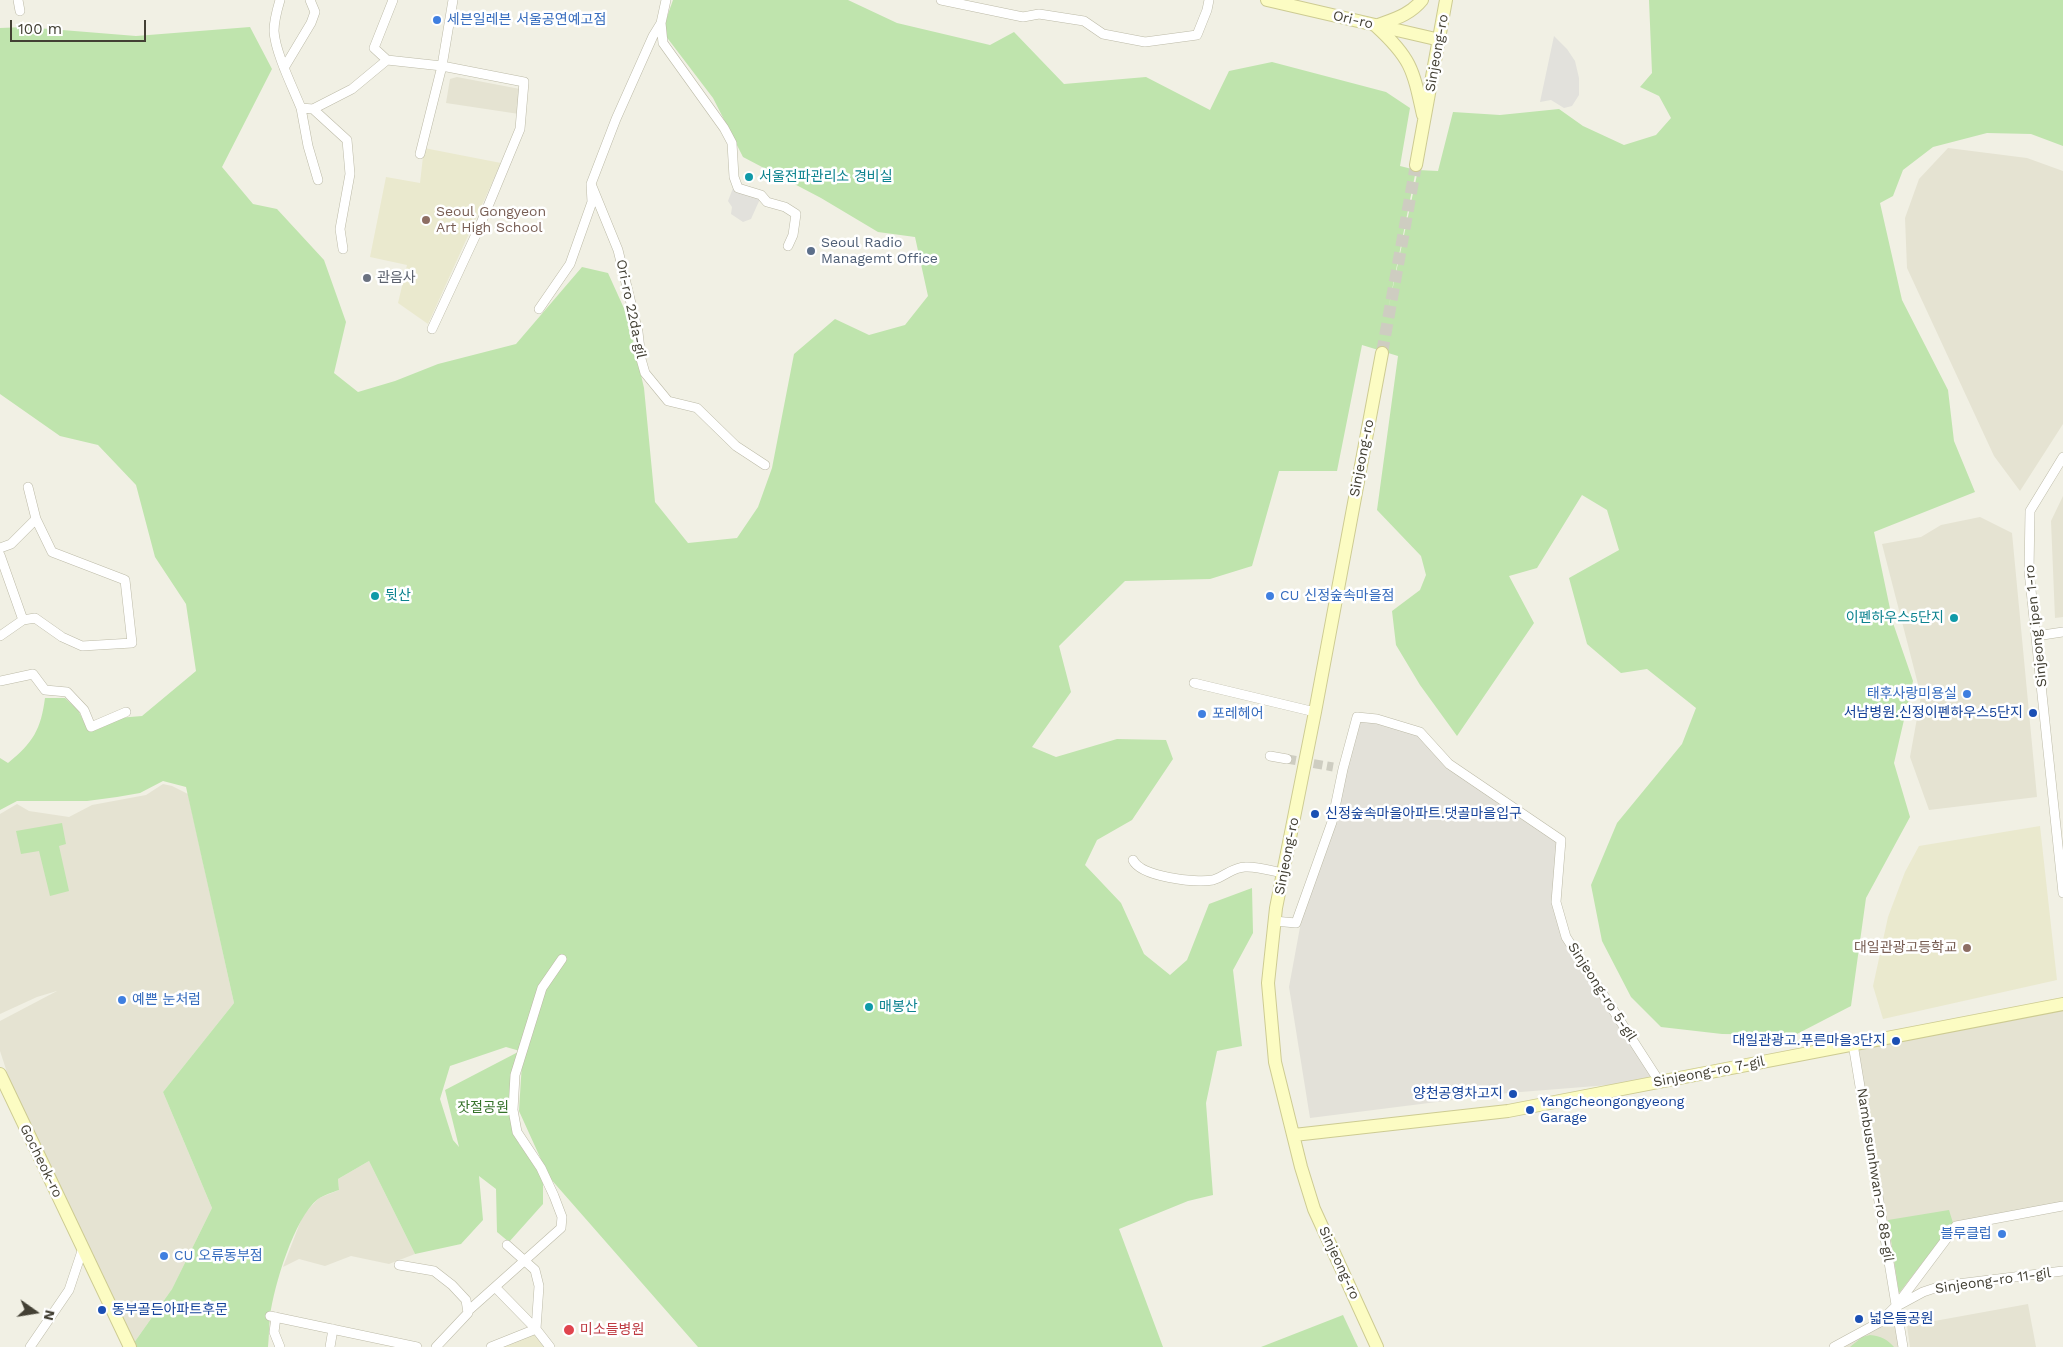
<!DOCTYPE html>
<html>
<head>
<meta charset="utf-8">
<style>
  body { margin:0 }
  #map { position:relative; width:2063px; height:1347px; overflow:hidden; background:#f1f0e4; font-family:"Work Sans",sans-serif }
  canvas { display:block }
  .north { position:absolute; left:10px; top:1287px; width:50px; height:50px; -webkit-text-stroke:4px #fff; paint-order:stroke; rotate:103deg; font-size:14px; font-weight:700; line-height:20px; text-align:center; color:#434034 }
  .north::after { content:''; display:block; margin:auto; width:18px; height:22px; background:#434034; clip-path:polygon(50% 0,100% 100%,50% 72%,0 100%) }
  .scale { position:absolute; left:10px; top:20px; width:136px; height:22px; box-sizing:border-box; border:2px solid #434034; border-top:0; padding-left:6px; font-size:15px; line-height:18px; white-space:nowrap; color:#434034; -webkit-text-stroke:4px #fff; paint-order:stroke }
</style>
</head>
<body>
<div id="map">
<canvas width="2063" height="1347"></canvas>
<div class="north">N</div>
<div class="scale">100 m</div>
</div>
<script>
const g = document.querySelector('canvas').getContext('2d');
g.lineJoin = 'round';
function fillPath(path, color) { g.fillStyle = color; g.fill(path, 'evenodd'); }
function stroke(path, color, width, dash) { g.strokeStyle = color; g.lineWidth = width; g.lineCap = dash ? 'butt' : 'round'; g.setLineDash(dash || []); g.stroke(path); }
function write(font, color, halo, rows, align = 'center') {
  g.font = font + ' "Work Sans","Noto Sans KR",sans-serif'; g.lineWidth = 5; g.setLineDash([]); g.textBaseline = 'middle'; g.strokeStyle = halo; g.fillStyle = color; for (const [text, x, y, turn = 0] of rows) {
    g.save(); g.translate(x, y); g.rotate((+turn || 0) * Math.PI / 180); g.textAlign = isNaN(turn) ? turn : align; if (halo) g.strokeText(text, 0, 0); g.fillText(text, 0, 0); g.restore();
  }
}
fillPath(new Path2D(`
  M457 77 520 89 519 114 446 103 450 79Z
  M1948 148 2027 158 2063 171V424L2020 491 1994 456 1907 268 1905 218 1919 179Z
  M2063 496V617L2055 618 2051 521Z
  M1980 517 2012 533 2037 797 1929 810 1910 757 1921 696 1882 544 1921 537 1941 525Z
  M163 784 172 786 188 794 234 1003 163 1092 212 1208 172 1289 131 1347 26 1130 0 1051V1021L57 991 37 997 0 1014V814L17 804 29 811 69 817 92 805 146 795Z
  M2063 1004V1206L1956 1226 1897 1301 1853 1044Z
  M369 1161 415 1254 389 1264 351 1256 325 1266 299 1259 283 1267 303 1215 319 1198 339 1190 338 1179Z
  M2028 1304 2036 1347H1910L1907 1326Z
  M1895 1309 1901 1347H1841Z`), '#e5e3d2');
fillPath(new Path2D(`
  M1357 717 1420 732 1449 764 1561 840 1556 902 1566 937 1659 1081 1508 1093 1310 1118 1289 987 1305 900 1332 822Z`), '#e3e1d9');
fillPath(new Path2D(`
  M424 148 501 163 428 324 398 303 407 265 370 257 386 177 420 183Z
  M2040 826 2057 980 1883 1019 1873 986 1888 917 1905 872 1919 846Z
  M536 1329 550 1347H491Z`), '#eae9ce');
fillPath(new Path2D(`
  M673 0H848L897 23 990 45 1014 32 1064 84 1146 77 1210 110 1229 71 1272 62 1386 92 1410 108 1400 166 1416 170 1388 310 1418 170 1438 171 1453 112 1500 115 1559 109 1583 126 1624 145 1656 135 1671 118 1659 96 1640 87 1652 73 1649 0H2063V146L2031 134 1987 133 1933 147 1903 170 1893 196 1880 203 1902 300 1948 390 1954 441 1975 492 1874 532 1893 623 1913 681 1894 763 1910 817 1866 898 1851 1006 1795 1035 1722 1034 1661 1027 1631 997 1602 941 1591 885 1617 823 1682 744 1696 708 1647 669 1621 673 1587 644 1569 578 1619 550 1607 510 1582 495 1537 568 1509 576 1534 623 1457 736 1420 685 1396 645 1392 611 1420 590 1426 575 1421 556 1377 510 1398 356 1362 345 1337 471H1279L1252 566 1210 579 1125 581 1059 646 1071 692 1032 747 1056 757 1117 739 1166 740 1173 759 1132 820 1097 840 1085 865 1121 903 1144 954 1170 975 1187 960 1209 904 1252 888 1253 933 1233 970 1242 1046 1217 1051 1206 1103 1213 1195 1188 1201 1119 1229 1163 1347H698L549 1177 519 1111 522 1062 515 1099 519 1144 543 1172V1204L509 1242 497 1232 496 1189 479 1176 483 1220 461 1244 415 1254 369 1161 338 1179 339 1190C333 1192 324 1195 318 1199 294 1218 274 1286 270 1316 269 1326 269 1337 268 1347H131L172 1289 212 1208 163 1092 234 1003 186 787 163 781 140 793 117 797 87 801H17L0 810V758L8 763C33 743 41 729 45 698H65L78 710 88 730 118 718 142 716 196 671 186 604 155 557 136 485 98 445 60 436 0 394V28L25 27 136 36 250 27 272 69 222 167 253 204 277 209 324 260 346 322 334 373 358 392 395 381 438 364 516 344 582 267 608 273 627 315 644 388 655 502 688 543 737 538 758 507 772 468 794 354 835 319 869 335 905 325 928 296 915 237 878 232 821 198 743 157 713 98 662 31ZM506 1047 520 1051 445 1090 459 1147 453 1140 440 1099 450 1066Z
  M62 823 66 844 59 846 69 891 50 896 39 851 21 854 16 831Z
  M1949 1210 1953 1223 1899 1293 1888 1220Z
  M1343 1315 1358 1347H1261Z
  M1870 1335C1881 1336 1887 1339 1894 1347H1850L1862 1337Z`), '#bfe4ad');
fillPath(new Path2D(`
  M1554 36 1567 49 1575 61 1579 78V95L1572 106 1564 108 1551 100 1540 102Z
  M733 188 760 199 751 219 743 222 731 214 732 207 728 201Z`), '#e2e1dc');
stroke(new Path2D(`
  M1287 759 1333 767`), '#cecdc1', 9, [9, 4.5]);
stroke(new Path2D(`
  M1382 353 1416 165`), '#cecdc1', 12, [12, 6]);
const street = new Path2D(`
  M18 0 20 11
  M280 0C277 10 274 20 274 31 275 52 293 88 301 108L313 109 347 140 350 174 340 229 343 249
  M393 0 374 48 387 60 442 66 524 82 520 129 479 228 432 329
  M941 0 1023 17 1039 14 1084 21 1103 34 1145 42 1197 35 1207 10 1209 0
  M661 23 663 43 724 128 732 143 734 177 738 188 761 195 767 202 785 207 796 214 793 235 788 246
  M284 68 311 23 315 12 310 0
  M301 108 308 146 318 180
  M313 109 352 89 387 60
  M420 154 442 66 453 0
  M591 184 618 250 638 332 641 359 645 373 668 401 697 408 736 446 765 465
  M539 309 570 264 592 202 591 184 616 119 653 36 661 23 666 0
  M2063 457 2030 511 2029 571 2063 893
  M0 548 11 544 36 519
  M0 555 23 620 0 636
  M23 620 35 618 62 637 82 646 132 643 125 580 52 552 36 519 28 487
  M2036 636 2063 632
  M0 681 33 674 45 690 67 692 84 710 91 727 126 712
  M1194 683 1315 712
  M1270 756 1287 759
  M1133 860C1141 877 1195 883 1213 880 1224 877 1233 867 1245 867 1257 866 1272 871 1283 873
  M1274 921 1296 923 1332 822 1343 769 1357 717 1377 719 1420 732 1449 764 1561 840 1556 902 1566 937 1659 1081
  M1853 1044 1903 1347
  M507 1245 535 1270 539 1286 536 1329
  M399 1265 434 1271 452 1285 466 1300 468 1313 436 1347
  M495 1287 536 1329
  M1899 1305 1923 1292 1941 1286 2063 1271
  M468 1311 561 1228 562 1217 554 1196 541 1168 517 1132 513 1110 515 1075 542 988 562 959
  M270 1316 417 1347
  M276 1317 274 1332 280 1347
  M30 1347 69 1290 83 1248
  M330 1347 333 1329
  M491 1347 536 1329 550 1347
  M1834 1347 1880 1322 1896 1306 1956 1226 2063 1206`);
const secondary = new Path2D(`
  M1267 0 1440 40
  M1422 0C1410 15 1394 19 1376 26 1411 58 1413 69 1423 115
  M1416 165 1446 0
  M0 1074 130 1347
  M1294 1135 1508 1111 2063 1004
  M1377 1347 1314 1209 1301 1167 1275 1062 1268 983 1276 908 1315 712 1382 353`);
stroke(street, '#bcbaa7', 10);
stroke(secondary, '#cdcb92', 14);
stroke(street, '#fff', 9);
stroke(secondary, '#fcfcc3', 12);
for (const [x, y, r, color] of [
  [437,20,5,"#3f7fe0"],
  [749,177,5,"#0f9aa8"],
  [426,220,5,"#8d6e63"],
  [811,251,5,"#5c6f8a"],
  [367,278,5,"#6b7280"],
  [375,596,5,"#0f9aa8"],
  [1270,596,5,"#3f7fe0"],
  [1954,618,5,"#0f9aa8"],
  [1967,694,5,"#3f7fe0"],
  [2033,713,5,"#1a4fb4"],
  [1202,714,5,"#3f7fe0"],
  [1315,814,5,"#1a4fb4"],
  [1967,948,5,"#8d6e63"],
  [122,1000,5,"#3f7fe0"],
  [869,1007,5,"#0f9aa8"],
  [1896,1041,5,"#1a4fb4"],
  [1513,1094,5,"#1a4fb4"],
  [1530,1110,5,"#1a4fb4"],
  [2002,1234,5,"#3f7fe0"],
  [164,1256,5,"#3f7fe0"],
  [102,1310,5,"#1a4fb4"],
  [1859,1319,5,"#1a4fb4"],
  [569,1330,6,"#e0444e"]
]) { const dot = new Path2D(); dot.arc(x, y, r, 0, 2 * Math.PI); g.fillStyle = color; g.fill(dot); stroke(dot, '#fff', 2); }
write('14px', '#366cbe', '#fff', [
  ["세븐일레븐 서울공연예고점",447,20],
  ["CU 신정숲속마을점",1280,596],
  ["태후사랑미용실",1957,694,"right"],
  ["포레헤어",1212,714],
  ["예쁜 눈처럼",132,1000],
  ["블루클럽",1992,1234,"right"],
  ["CU 오류동부점",174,1256]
], 'left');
write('14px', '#434034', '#fff', [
  ["Ori-ro",1353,20,13],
  ["Sinjeong-ro",1437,53,-80],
  ["Ori-ro 22da-gil",631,309,78],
  ["Sinjeong-ro",1362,458,-79],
  ["Sinjeong ipen 1-ro",2036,626,-96],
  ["Sinjeong-ro",1287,856,-79],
  ["Sinjeong-ro 5-gil",1602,992,57],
  ["Sinjeong-ro 7-gil",1709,1072,-11],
  ["Gocheok-ro",41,1161,64],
  ["Nambusunhwan-ro 88-gil",1875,1175,81],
  ["Sinjeong-ro",1339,1263,65],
  ["Sinjeong-ro 11-gil",1993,1281,-8]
]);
write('14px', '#0d838f', '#fff', [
  ["서울전파관리소 경비실",759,177],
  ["뒷산",385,596],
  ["이펜하우스5단지",1944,618,"right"],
  ["매봉산",879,1007]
], 'left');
write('14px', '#785e54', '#fff', [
  ["Seoul Gongyeon",436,212],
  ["Art High School",436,228],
  ["대일관광고등학교",1957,948,"right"]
], 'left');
write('14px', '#4e5e75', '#fff', [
  ["Seoul Radio",821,243],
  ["Managemt Office",821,259]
], 'left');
write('14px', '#5b616d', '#fff', [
  ["관음사",377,278]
], 'left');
write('14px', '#164399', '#fff', [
  ["서남병원.신정이펜하우스5단지",2023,713,"right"],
  ["신정숲속마을아파트.댓골마을입구",1325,814],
  ["대일관광고.푸른마을3단지",1886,1041,"right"],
  ["양천공영차고지",1503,1094,"right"],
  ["Yangcheongongyeong",1540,1102],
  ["Garage",1540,1118],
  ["동부골든아파트후문",112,1310],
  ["넓은들공원",1869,1319]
], 'left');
write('14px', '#35722a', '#fff', [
  ["잣절공원",483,1108]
]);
write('14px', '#be3a42', '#fff', [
  ["미소들병원",580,1330]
], 'left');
</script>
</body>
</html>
